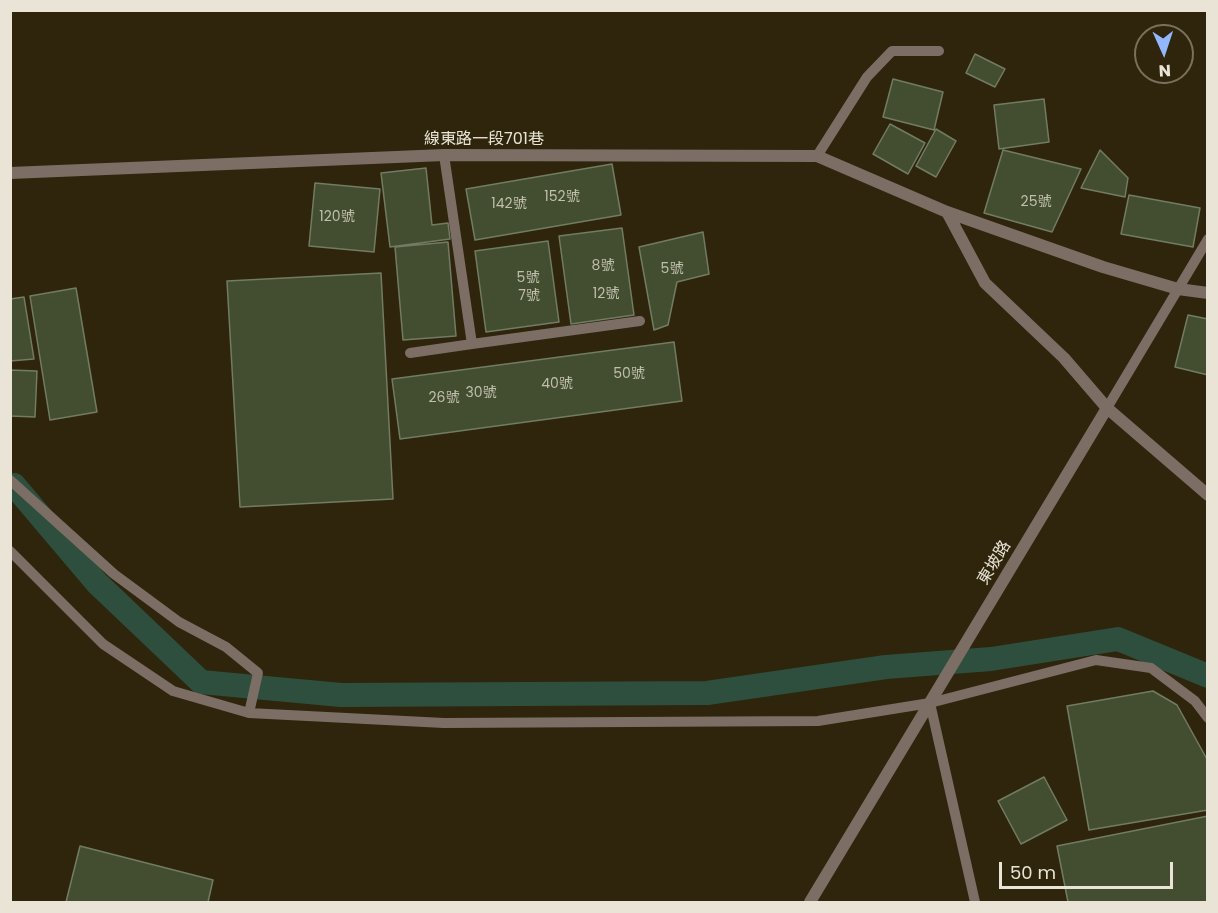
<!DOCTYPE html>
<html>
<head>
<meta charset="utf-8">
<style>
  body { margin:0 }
  #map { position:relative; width:1218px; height:913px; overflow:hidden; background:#2e250c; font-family:Poppins,sans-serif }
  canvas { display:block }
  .frame { position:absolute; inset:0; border:12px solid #e9e4d5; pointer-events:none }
  .north { position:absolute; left:1134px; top:24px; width:60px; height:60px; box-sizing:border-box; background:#2e250c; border:2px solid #79715c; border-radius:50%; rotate:177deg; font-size:16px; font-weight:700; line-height:24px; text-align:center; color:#e9e4d5 }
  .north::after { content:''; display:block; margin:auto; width:21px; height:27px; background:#92b7fd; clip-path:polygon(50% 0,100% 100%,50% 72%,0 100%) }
  .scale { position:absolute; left:999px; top:862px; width:174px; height:27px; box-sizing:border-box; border:3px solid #e9e4d5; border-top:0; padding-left:8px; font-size:18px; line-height:21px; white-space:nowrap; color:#e9e4d5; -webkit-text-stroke:4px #2e250c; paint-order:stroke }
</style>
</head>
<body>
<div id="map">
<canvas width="1218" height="913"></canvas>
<div class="frame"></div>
<div class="north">N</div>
<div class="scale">50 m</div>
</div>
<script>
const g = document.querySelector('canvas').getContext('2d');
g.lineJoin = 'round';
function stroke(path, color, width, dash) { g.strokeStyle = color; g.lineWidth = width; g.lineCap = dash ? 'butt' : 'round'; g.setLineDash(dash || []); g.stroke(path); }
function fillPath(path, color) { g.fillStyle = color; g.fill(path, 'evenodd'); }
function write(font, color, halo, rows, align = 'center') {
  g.font = font + ' Poppins,"Noto Sans TC",sans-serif'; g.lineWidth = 6; g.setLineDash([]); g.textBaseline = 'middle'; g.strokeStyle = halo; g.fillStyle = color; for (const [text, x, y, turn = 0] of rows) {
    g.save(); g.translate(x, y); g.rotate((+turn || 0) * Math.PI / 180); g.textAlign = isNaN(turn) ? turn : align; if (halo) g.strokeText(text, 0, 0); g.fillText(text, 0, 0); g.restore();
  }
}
stroke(new Path2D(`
  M14 485 97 583 201 682 341 695 707 693 886 667 991 659 1118 639 1208 676`), '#2e4f3d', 24);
const building = new Path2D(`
  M975 54 1005 69 995 87 966 73Z
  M893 79 943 92 934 130 883 117Z
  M1044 99 1049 142 999 149 994 105Z
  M890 124 925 143 908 174 873 154Z
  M936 129 956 141 936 177 916 166Z
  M1003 150 1081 169 1052 232 984 213Z
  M1100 150 1128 178 1125 197 1081 188Z
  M612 164 621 215 475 240 466 189Z
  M426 168 432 225 448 223 450 239 390 247 381 173Z
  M315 183 380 189 374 252 309 246Z
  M1129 195 1200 208 1193 247 1121 234Z
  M622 228 634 315 571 324 559 236Z
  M703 232 709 274 677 282 668 325 654 330 639 247Z
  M548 241 559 322 486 332 475 251Z
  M448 242 456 336 403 340 395 247Z
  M381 273 393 499 240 507 227 281Z
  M76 288 97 412 50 420 30 296Z
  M24 297 34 359 10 361V299Z
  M1188 315 1208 319V375L1175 367Z
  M674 342 682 401 400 439 392 379Z
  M10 370 37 371 35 417 10 416Z
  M1153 691 1177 705 1208 761V810L1089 830 1067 706Z
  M1044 777 1067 820 1021 844 998 801Z
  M1208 816V902H1068L1057 846Z
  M80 846 213 880 208 902H66Z`);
fillPath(building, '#434e30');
stroke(building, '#727c62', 1.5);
stroke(new Path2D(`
  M817 156 867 77 892 51H939
  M472 344 640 321
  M410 353 472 344 444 155
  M1107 408 1208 239
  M10 480 114 574 179 622 226 647 258 673 249 713
  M10 551 103 644 173 691 249 713 444 723 818 721 930 703 1096 660 1151 668 1195 701 1208 718
  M930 703 975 902`), '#7c6e65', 10);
stroke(new Path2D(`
  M10 173 444 155 817 156 947 212 1103 267 1178 289 1208 293
  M947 212 985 283 1064 358 1107 408 1208 495
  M810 902 1107 408`), '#7c6e65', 12);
write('14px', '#c0beac', null, [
  ["152號",562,197],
  ["25號",1036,202],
  ["142號",509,204],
  ["120號",337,217],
  ["8號",603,266],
  ["5號",672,269],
  ["5號",528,278],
  ["12號",606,294],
  ["7號",529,296],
  ["50號",629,374],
  ["40號",557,384],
  ["30號",481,393],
  ["26號",444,398]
]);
write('16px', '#e9e4d5', '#2e250c', [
  ["線東路一段701巷",484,140],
  ["東坡路",995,563,-59]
]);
</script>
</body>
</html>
